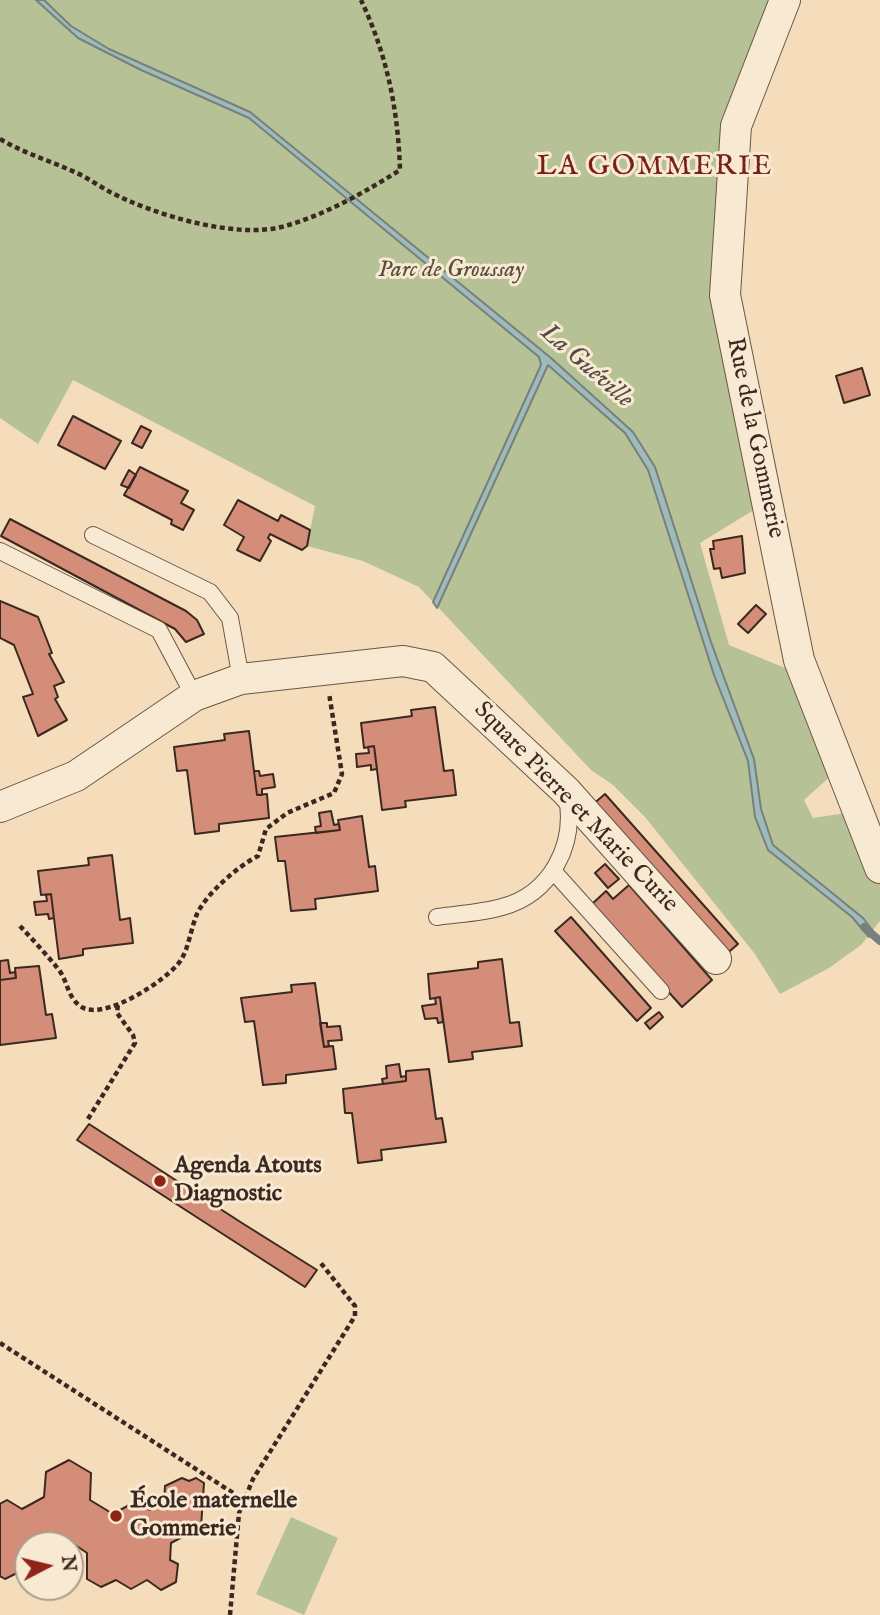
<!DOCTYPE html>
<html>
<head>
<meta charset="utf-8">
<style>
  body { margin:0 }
  #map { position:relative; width:880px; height:1615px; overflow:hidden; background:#f5ddbc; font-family:"IM FELL English",serif }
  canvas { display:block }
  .north { position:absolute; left:14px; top:1531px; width:70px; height:70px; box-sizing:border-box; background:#f8e9d3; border:2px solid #ac9c8c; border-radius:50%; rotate:83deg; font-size:19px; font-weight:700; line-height:28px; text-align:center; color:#3b2921 }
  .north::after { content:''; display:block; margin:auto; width:24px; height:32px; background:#8f2418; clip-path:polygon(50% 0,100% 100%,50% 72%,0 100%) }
</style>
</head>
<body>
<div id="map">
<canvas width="880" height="1615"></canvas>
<div class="north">N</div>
</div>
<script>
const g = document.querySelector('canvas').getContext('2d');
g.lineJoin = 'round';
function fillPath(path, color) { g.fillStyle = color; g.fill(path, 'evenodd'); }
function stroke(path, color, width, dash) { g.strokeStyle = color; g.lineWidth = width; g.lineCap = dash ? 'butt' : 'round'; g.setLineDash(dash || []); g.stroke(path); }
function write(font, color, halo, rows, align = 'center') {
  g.font = font + ' "IM FELL English",serif'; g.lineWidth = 6; g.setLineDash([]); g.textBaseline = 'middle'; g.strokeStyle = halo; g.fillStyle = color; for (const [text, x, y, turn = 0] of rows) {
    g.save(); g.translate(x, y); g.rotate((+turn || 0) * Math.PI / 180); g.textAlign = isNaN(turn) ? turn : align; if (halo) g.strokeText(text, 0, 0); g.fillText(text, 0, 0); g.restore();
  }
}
fillPath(new Path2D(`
  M0 0H778L726 194 762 505 700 543 729 645 795 672 834 773 804 800 813 818 852 812 880 874V921L861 945 829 968 780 994 755 954 645 817 613 785 591 770 419 587 363 561 307 546 315 506 73 380 38 444 0 418Z
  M291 1517 338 1538 304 1615 256 1594Z`), '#b6c295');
const water = new Path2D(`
  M36 0H44L71 26 109 49 250 112 551 358 633 432 655 467 711 642 754 759 761 809 773 845 863 918 873 931 869 937 852 917 768 850 755 817 748 761 714 675 648 470 625 433 548 365 437 608 433 602 541 365 539 357 249 118 141 70 78 38Z`);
fillPath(water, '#9fbaba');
stroke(water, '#77807d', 2);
stroke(new Path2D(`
  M864 927 880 941`), '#77807d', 8);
const building = new Path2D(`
  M862 368 870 395 844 403 836 376Z
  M73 416 121 441 105 469 58 445Z
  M141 426 151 431 142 448 132 443Z
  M140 467 188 491 181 503 194 510 183 530 171 524 172 520 124 495Z
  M129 470 136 475 129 488 121 485Z
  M238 500 278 521 281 515 310 530 307 546 302 550 270 534 268 538 271 541 260 561 237 550 244 537 224 525Z
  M10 519 186 611 197 620 204 634 186 642 175 629 1 536Z
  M742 536 745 573 722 578 720 568 714 569 710 549H714L713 541Z
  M0 601 38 617 52 653 49 654 64 682 54 686 58 697 55 699 67 720 38 736 23 697 33 694 14 645 0 638Z
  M756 605 766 614 748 633 738 624Z
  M435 707 444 771 453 770 456 795 405 801 406 807 382 810 374 746 364 748 361 723 412 716 411 710Z
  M249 731 257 795 267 794 269 818 219 824V831L195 834 187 770 177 771 174 747 225 740 224 734Z
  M374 746 377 769 371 770V765L357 767 356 754 369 753 368 747Z
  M254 771H259L260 776 273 774 275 787 262 789V795H257Z
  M605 794 738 944 723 957 591 806Z
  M331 811 334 825 339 824 340 830 316 833 315 827 321 826 319 813Z
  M362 816 369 867 375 866 378 891 315 899 316 909 291 911 285 861H278L275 837 340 830 338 820Z
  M112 855 120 920 130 918 133 943 83 949V955L59 959 51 894 41 895 38 871 89 865 88 858Z
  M605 864 619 879 608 888 595 873Z
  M629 885 712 980 682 1007 591 905 606 891 613 899Z
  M51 894 54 918 49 919 48 914 36 915 34 902 47 901 46 895Z
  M571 917 651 1008 637 1021 555 931Z
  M502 959 510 1023 519 1022 522 1046 472 1052 473 1059 449 1062 440 997 430 999 428 974 478 968V962Z
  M8 960 10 973 15 972 16 978 0 980V961Z
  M39 966 46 1015 52 1014 56 1038 0 1045V980L16 978 15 968Z
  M315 983 324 1047 333 1046 336 1069 286 1075V1083L263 1085 254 1021 245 1022 241 998 292 992 291 985Z
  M440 997 443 1022 438 1023 437 1018 425 1019 422 1006 436 1004 435 998Z
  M659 1012 663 1017 650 1029 645 1023Z
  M320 1023H327V1027L340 1026 342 1040 328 1041 329 1046 324 1047Z
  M399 1064 401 1077 406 1076V1081L383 1084 382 1079 387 1078 386 1066Z
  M429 1069 436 1119 442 1118 446 1142 381 1150 382 1160 358 1163 352 1113H345L343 1089 406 1081V1071Z
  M89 1124 242 1223 317 1270 305 1287 77 1140Z
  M69 1460 91 1473 90 1500 113 1514 112 1522 119 1518 120 1510 135 1502 150 1510 164 1503 165 1486 182 1478 189 1481 196 1478 204 1483 201 1527 171 1543 170 1560 178 1564 176 1582 161 1590 147 1580 131 1589 116 1580 101 1587 87 1579V1553L65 1538 55 1545H28V1575L19 1572 5 1579 0 1576V1504L7 1500 22 1509 44 1497 46 1472Z`);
fillPath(building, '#d48d78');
stroke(building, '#3b2921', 2);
const lane = new Path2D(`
  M93 535 210 592 230 618 241 679
  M0 551 159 630 194 696
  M555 873 661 991
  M437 917C458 914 481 913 502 907 551 894 576 845 567 797`);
const street = new Path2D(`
  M785 0 736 126 725 295 799 660 880 868
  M0 807 76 776 194 696 241 679 403 661 433 667 566 791 716 959`);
stroke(lane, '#6a5648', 18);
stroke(street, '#6a5648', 32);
stroke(new Path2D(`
  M0 139C27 155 55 162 83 176 92 181 101 187 110 192 154 215 237 240 285 226 325 215 365 192 400 170 398 109 387 55 361 0
  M20 926C33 940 47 955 59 970 68 982 67 996 80 1006 102 1023 168 980 181 960 189 947 191 928 197 914 206 894 238 866 258 856L266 829 287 813 334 793 342 774 329 693
  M88 1119 135 1043 133 1035 117 1013 118 1004
  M0 1343 244 1500
  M230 1615 239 1513 253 1479 355 1316V1306L320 1262`), '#3b2921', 4.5, [5, 3.5]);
stroke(lane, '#f8e9d3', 16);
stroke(street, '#f8e9d3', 30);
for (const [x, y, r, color] of [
  [160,1181,7,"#8f2418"],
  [116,1516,7,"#8f2418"]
]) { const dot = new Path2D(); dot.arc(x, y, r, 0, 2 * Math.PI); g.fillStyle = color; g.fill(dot); stroke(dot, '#f8e9d3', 2.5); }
write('italic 24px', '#5a4f3e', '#f8e9d3', [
  ["Parc de Groussay",451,271]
]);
write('24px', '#3b2921', '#f8e9d3', [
  ["Rue de la Gommerie",754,438,78],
  ["Square Pierre et Marie Curie",575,808,46]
]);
write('bold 24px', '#3b2921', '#f8e9d3', [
  ["Agenda Atouts",174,1167],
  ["Diagnostic",174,1195],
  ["École maternelle",130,1502],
  ["Gommerie",130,1530]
], 'left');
write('italic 26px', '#544d47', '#f8e9d3', [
  ["La Guéville",586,367,41]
]);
g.letterSpacing = '2px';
write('28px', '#7a1f14', '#f8e9d3', [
  ["LA GOMMERIE",655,168]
]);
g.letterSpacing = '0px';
</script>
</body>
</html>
